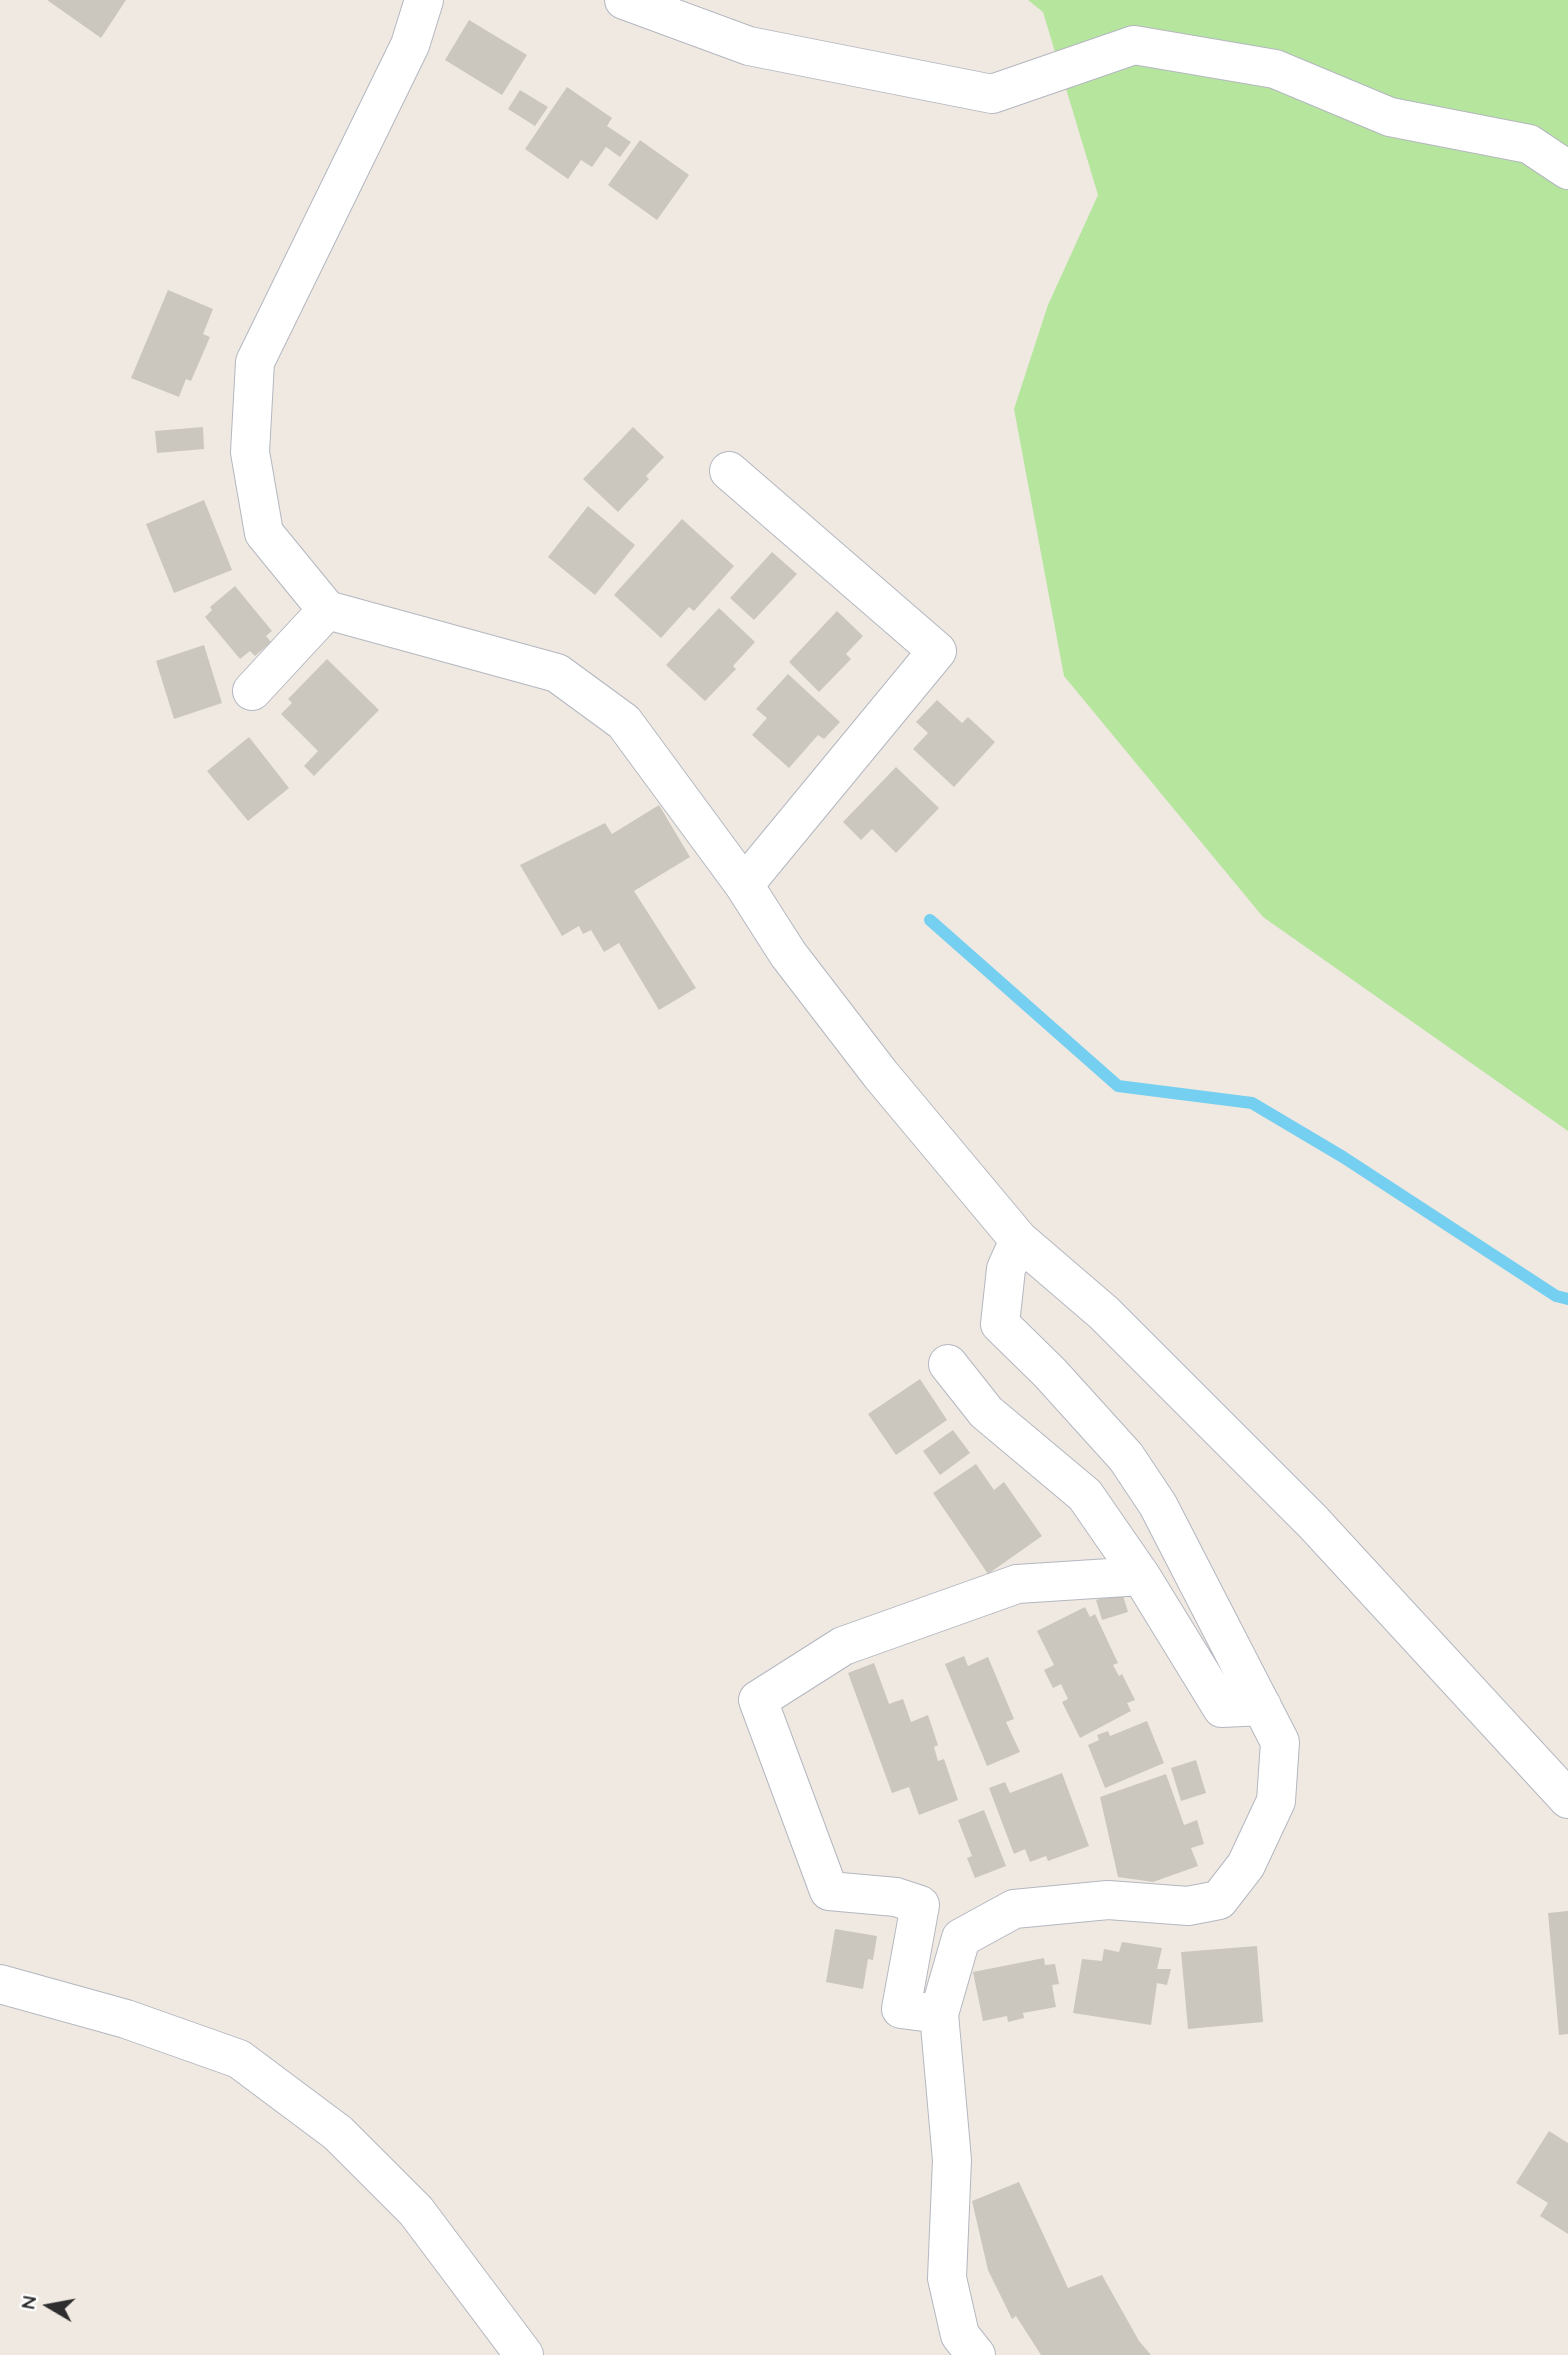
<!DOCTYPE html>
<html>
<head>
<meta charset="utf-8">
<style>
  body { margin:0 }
  #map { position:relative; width:1568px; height:2355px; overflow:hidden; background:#efe9e1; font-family:Quicksand,sans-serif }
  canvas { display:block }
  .north { position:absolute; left:14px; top:2271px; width:70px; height:70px; -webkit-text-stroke:5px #fff; paint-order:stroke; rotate:280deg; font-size:19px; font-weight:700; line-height:28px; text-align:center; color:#2e2e2e }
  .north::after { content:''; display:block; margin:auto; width:24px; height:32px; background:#2e2e2e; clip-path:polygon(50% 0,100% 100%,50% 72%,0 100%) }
</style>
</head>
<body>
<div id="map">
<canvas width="1568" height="2355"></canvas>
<div class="north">N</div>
</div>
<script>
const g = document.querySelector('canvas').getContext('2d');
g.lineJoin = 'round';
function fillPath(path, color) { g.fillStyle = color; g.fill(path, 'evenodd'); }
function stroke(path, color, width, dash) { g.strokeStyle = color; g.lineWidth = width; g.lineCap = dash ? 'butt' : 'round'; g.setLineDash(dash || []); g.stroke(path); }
fillPath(new Path2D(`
  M1028 0H1568V1131L1263 917 1064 676 1014 409 1048 305 1098 195 1043 12Z`), '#b6e59e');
stroke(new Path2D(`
  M930 920 1118 1086 1252 1103 1343 1157 1556 1296 1568 1299`), '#75cff0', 12);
fillPath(new Path2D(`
  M47 0H126L101 38Z
  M469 20 527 55 502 95 445 60Z
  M567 87 612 118 607 126 631 142 620 157 606 147 592 167 581 160 568 179 525 149Z
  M520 90 548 107 535 126 508 109Z
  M640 140 689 175 657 220 608 185Z
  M168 290 213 309 203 334 210 337 191 381 186 379 179 397 131 378Z
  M203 427 204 449 157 453 155 431Z
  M633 427 664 457 646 476 649 479 618 512 583 479Z
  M204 500 232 570 174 593 146 524Z
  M588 506 635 545 595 595 548 557Z
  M682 519 734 566 694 611 689 607 661 638 614 595Z
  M772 552 797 574 754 620 730 598Z
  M235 586 272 631 266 636 271 642 255 656 250 651 240 659 205 617 212 610 210 607Z
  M719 608 755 642 733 666 736 669 705 701 666 665Z
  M837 611 863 636 846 654 851 659 819 692 789 662Z
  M204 645 222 703 174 719 156 661Z
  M327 659 379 710 314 776 304 766 318 751 281 714 292 703 288 699Z
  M788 674 840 722 824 739 818 735 789 768 752 735 767 718 756 709Z
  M937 700 962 723 968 717 995 742 954 787 913 749 928 733 916 722Z
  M249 737 289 788 248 821 207 771Z
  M896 767 939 808 896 853 872 829 861 840 843 822Z
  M659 805 690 857 634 891 696 988 659 1010 619 943 604 952 591 930 583 934 579 926 562 936 520 865 605 823 612 834Z
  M920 1379 947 1420 896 1455 868 1414Z
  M953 1430 970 1453 940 1475 923 1451Z
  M976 1464 994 1490 1004 1482 1042 1536 988 1574 933 1493Z
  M1122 1592 1128 1612 1102 1620 1096 1600Z
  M1085 1607 1090 1617 1095 1614 1118 1663 1113 1665 1119 1676 1122 1674 1135 1700 1127 1703 1131 1711 1080 1738 1062 1702 1068 1699 1061 1684 1053 1688 1044 1670 1054 1665 1037 1631Z
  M964 1656 968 1666 988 1657 1014 1719 1006 1722 1020 1752 987 1766 945 1664Z
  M874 1663 889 1704 903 1699 911 1722 928 1715 938 1745 934 1747 938 1761 944 1759 958 1800 919 1815 909 1787 892 1793 848 1673Z
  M1147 1721 1164 1763 1105 1788 1088 1745 1099 1740 1097 1735 1108 1731 1110 1736Z
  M1196 1760 1206 1793 1181 1801 1171 1768Z
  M1062 1773 1089 1846 1048 1861 1046 1856 1030 1862 1025 1849 1014 1854 989 1788 1005 1782 1010 1793Z
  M1166 1774 1184 1825 1197 1820 1204 1844 1191 1848 1198 1866 1153 1882 1118 1877 1100 1797Z
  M984 1810 1006 1866 975 1878 967 1858 972 1856 958 1820Z
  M1568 1911V2034L1559 2035 1548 1913Z
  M835 1929 877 1936 873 1960 868 1959 863 1989 826 1982Z
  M1122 1942 1162 1948 1157 1969H1171L1167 1985 1157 1983 1151 2025 1073 2013 1082 1959 1102 1961 1104 1949 1119 1952Z
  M1257 1946 1263 2022 1188 2029 1181 1952Z
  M1044 1958 1045 1965 1055 1964 1059 1984 1052 1985 1056 2007 1023 2013 1024 2018 1008 2022 1007 2016 983 2021 973 1972Z
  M1549 2131 1568 2143V2234L1540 2216 1548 2203 1516 2183Z
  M1019 2182 1068 2288 1102 2275 1139 2341 1151 2355H1041L1016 2316 1012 2319 988 2270 972 2201Z`), '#cbc7bf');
const minor = new Path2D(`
  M424 0 410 45 255 362 250 452 264 533 327 610 557 673 624 722 744 885 788 954 881 1075 1019 1240 1104 1313 1313 1522 1568 1799
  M624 0 749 46 992 94 1134 45 1275 69 1390 117 1529 144 1568 170
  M729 471 937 651 744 885
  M252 691 327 610
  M948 1364 986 1412 1085 1495 1141 1576
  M0 1984 126 2019 239 2059 338 2133 416 2211 524 2355
  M939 2014 901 2009 920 1905 896 1897 829 1891 758 1700 843 1646 1017 1584 1141 1576 1222 1708 1262 1706
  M976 2355 960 2335 947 2278 952 2160 939 2014 961 1938 1014 1909 1108 1900 1188 1906 1219 1900 1246 1865 1276 1801 1280 1742 1158 1505 1126 1457 1050 1373 1000 1324 1006 1269 1019 1240`);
stroke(minor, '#b4b7c1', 40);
stroke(minor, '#fff', 38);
</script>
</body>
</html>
